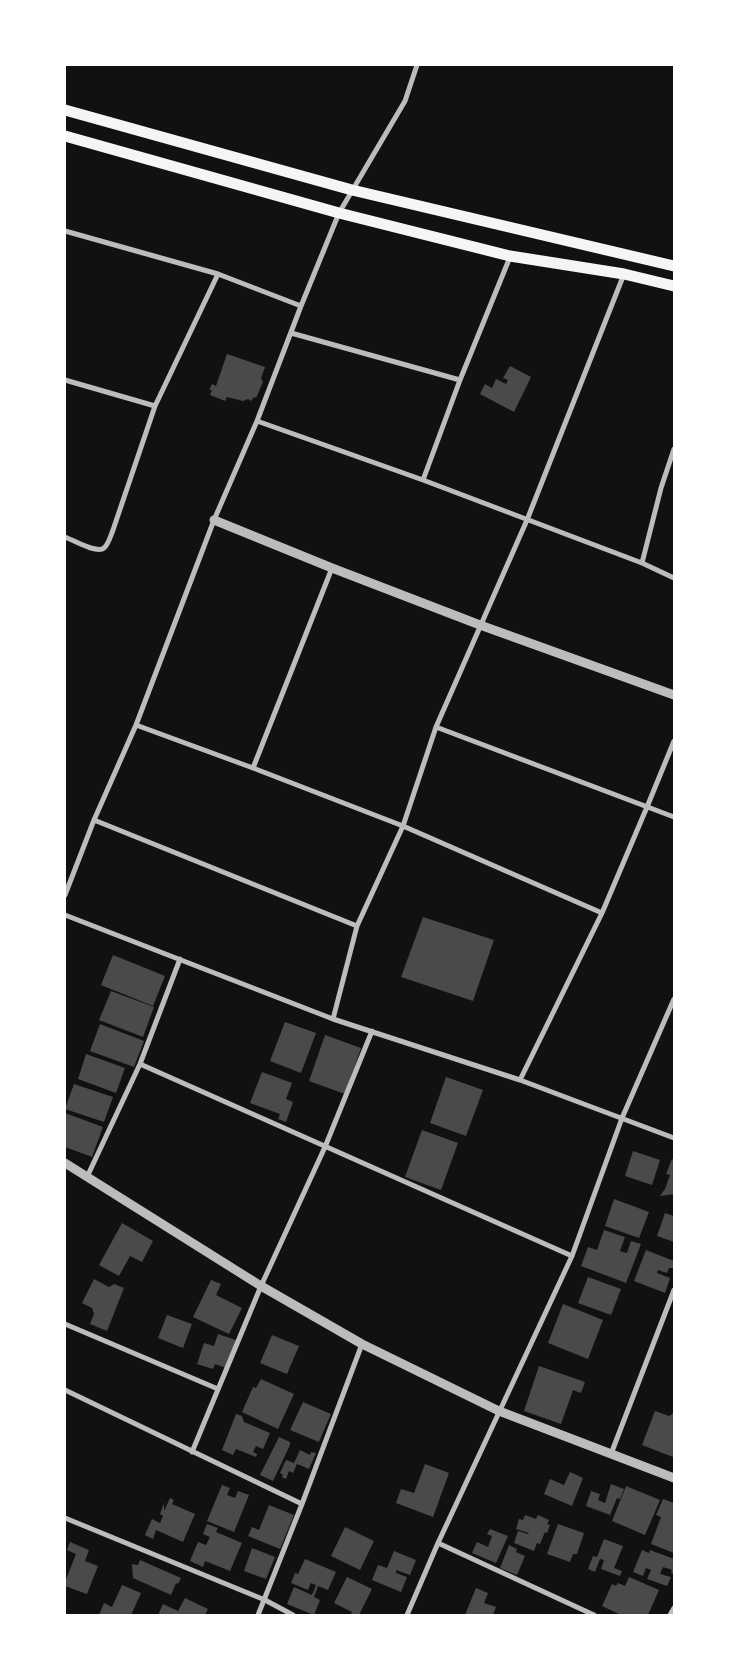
<!DOCTYPE html>
<html>
<head>
<meta charset="utf-8">
<style>
  body { margin:0 }
  #map { position:relative; width:739px; height:1680px; overflow:hidden; background:#111; font-family:"Space Grotesk",sans-serif }
  canvas { display:block }
  .frame { position:absolute; inset:0; border:66px solid #fff; pointer-events:none }
</style>
</head>
<body>
<div id="map">
<canvas width="739" height="1680"></canvas>
<div class="frame"></div>
</div>
<script>
const g = document.querySelector('canvas').getContext('2d');
g.lineJoin = 'round';
function fillPath(path, color) { g.fillStyle = color; g.fill(path, 'evenodd'); }
function stroke(path, color, width, dash) { g.strokeStyle = color; g.lineWidth = width; g.lineCap = dash ? 'butt' : 'round'; g.setLineDash(dash || []); g.stroke(path); }
fillPath(new Path2D(`
  M227 354 265 367 261 378 263 382 256 398 254 397 251 401 248 399 243 401 227 397 225 401 210 395 212 390H209L212 384 216 386Z
  M510 366 531 377 514 412 480 394 485 384 492 388 496 379 506 384 508 380 503 378Z
  M423 917 494 940 473 1001 401 977Z
  M113 955 165 976 153 1006 101 985Z
  M111 991 154 1007 143 1037 99 1020Z
  M285 1022 316 1033 301 1073 270 1061Z
  M100 1024 144 1041 134 1067 90 1051Z
  M325 1035 361 1048 345 1094 309 1081Z
  M86 1054 125 1068 116 1093 78 1079Z
  M262 1072 292 1083 286 1099 293 1102 286 1122 278 1119 280 1114 250 1103Z
  M446 1077 483 1090 466 1136 430 1123Z
  M74 1084 113 1097 104 1122 65 1109Z
  M65 1113 103 1127 92 1157 65 1147Z
  M422 1130 458 1143 441 1190 405 1177Z
  M633 1151 660 1160 652 1185 625 1176Z
  M672 1159 674 1160V1194L660 1196 665 1189 670 1175 666 1174Z
  M614 1199 649 1212 639 1238 605 1226Z
  M665 1213 674 1216V1242L657 1236Z
  M122 1223 153 1241 142 1262 130 1256 119 1276 99 1265Z
  M604 1230 625 1237 620 1251 627 1253 631 1241 641 1244 626 1283 581 1266 588 1247 597 1250Z
  M646 1250 674 1261 673 1268H669L667 1273 658 1270 657 1273 670 1278 665 1293 634 1281Z
  M588 1277 621 1289 611 1315 578 1303Z
  M94 1279 109 1287 114 1284 124 1288 107 1331 90 1324 94 1314 92 1308 82 1303Z
  M211 1280 221 1284 216 1295 242 1308 229 1334 193 1317Z
  M563 1304 603 1320 588 1359 548 1343Z
  M167 1315 192 1324 183 1348 158 1338Z
  M218 1334 236 1340 226 1368 215 1364 213 1369 197 1364 204 1343 214 1346Z
  M272 1335 299 1346 287 1374 260 1363Z
  M539 1366 585 1382 581 1393 573 1390 561 1424 524 1411Z
  M261 1379 294 1394 278 1429 242 1412 253 1387 256 1388Z
  M303 1402 331 1414 319 1442 290 1430Z
  M655 1411 669 1416 674 1413 673 1457 642 1445Z
  M236 1414 242 1416 244 1422 270 1433 263 1449 256 1446 253 1452 257 1454 256 1457 236 1449 233 1455 222 1450Z
  M279 1437 290 1442V1445L273 1481 260 1475Z
  M300 1450 310 1455 311 1452 316 1453 309 1469 297 1464 293 1473 289 1471 286 1479 282 1477 283 1475 280 1473 286 1460 294 1463Z
  M425 1464 449 1473 433 1517 396 1503 401 1489 414 1493Z
  M570 1472 583 1478 572 1506 544 1494 550 1479 564 1485Z
  M611 1484 624 1489 620 1499 617 1498 610 1515 586 1506 591 1491 600 1494 598 1500 605 1503Z
  M222 1485 230 1488 227 1495 235 1498 238 1491 249 1495 234 1532 207 1521Z
  M626 1486 660 1500 645 1535 612 1521Z
  M170 1498 174 1500 172 1504 195 1514 183 1542 156 1530 153 1539 145 1535 152 1519 160 1523 163 1516 160 1514 164 1503V1511Z
  M663 1499 674 1503V1553L651 1544 661 1517 656 1515Z
  M269 1505 294 1515 280 1549 248 1536 252 1527 259 1530Z
  M525 1515 536 1519 538 1515 549 1520 547 1524 550 1525 547 1533 545 1532 540 1544 537 1543 534 1551 514 1543 518 1531 528 1534 529 1533 516 1529 519 1519 523 1520Z
  M207 1524 218 1528 216 1532 242 1543 230 1571 205 1561 203 1567 190 1561 198 1542 206 1545 210 1537 203 1534Z
  M558 1524 584 1533 577 1554H573L570 1562 547 1554Z
  M345 1527 374 1541 360 1570 331 1556Z
  M490 1529 508 1536 496 1563 472 1553 477 1542 488 1547 492 1536 487 1534Z
  M604 1539 623 1546 614 1568 622 1571 620 1576 601 1569 604 1560 600 1559 595 1572 588 1569 593 1556 597 1557Z
  M70 1542 89 1550 85 1561 98 1566 87 1594 65 1586V1582L76 1554 67 1550Z
  M509 1545 517 1549 516 1552 525 1556 517 1575 500 1568Z
  M252 1548 275 1557 266 1579 244 1571Z
  M642 1550 649 1553 650 1550 674 1559V1574L671 1573 672 1570 663 1567 660 1574 671 1577 667 1586 647 1579 651 1570 646 1568 643 1576 633 1572Z
  M394 1551 416 1560 410 1575 396 1570V1573L407 1577 401 1592 372 1580 378 1565 387 1568Z
  M305 1559 336 1572 328 1590 318 1586 314 1597 320 1600 314 1615 287 1604 294 1587 312 1595 316 1585 311 1583 308 1590 291 1583 295 1573 298 1574Z
  M140 1560 181 1578 178 1584 176 1583 171 1595 133 1578 132 1564 138 1565Z
  M347 1577 372 1589 359 1615H350L352 1612 334 1603Z
  M629 1577 659 1590 648 1615H621L602 1606 612 1584 616 1586 618 1583 625 1586Z
  M122 1585 141 1593 131 1615H99L104 1603 112 1607Z
  M476 1588 488 1593 484 1603 496 1607 493 1615H465Z
  M185 1598 208 1609 205 1615H158L163 1604 178 1611Z`), '#4a4a4a');
stroke(new Path2D(`
  M65 231 218 274 301 306
  M291 333 460 380
  M65 380 155 406 218 274
  M257 421 423 480 642 563 674 578
  M423 480 460 380 510 257
  M65 537C73 540 97 554 104 548 108 545 111 535 113 530L155 406
  M642 563 661 488 674 449
  M136 725 253 768 403 826 602 913
  M436 727 674 817
  M253 768 332 568
  M94 820 357 926
  M65 895 94 820 136 725 214 520 257 421 301 306 339 213 405 101 417 65
  M65 915 333 1019 520 1080 674 1138
  M333 1019 357 926 403 826 436 727 527 520 624 274
  M140 1064 572 1256
  M520 1080 602 913 647 807 674 741
  M87 1177 140 1064 180 959
  M65 1324 218 1389
  M65 1390 302 1504
  M192 1452 261 1286 325 1147 372 1031
  M611 1454 674 1290
  M65 1518 265 1600 293 1615
  M438 1543 594 1615
  M258 1615 302 1504 362 1344
  M407 1615 438 1543 572 1256 622 1118 674 999
  M670 1615 674 1608`), '#bcbcbc', 5);
stroke(new Path2D(`
  M214 520 332 568 480 625 674 695
  M65 1163 261 1286 362 1344 499 1411 674 1478`), '#bcbcbc', 9);
stroke(new Path2D(`
  M65 110 352 190 674 266
  M65 136 339 213 510 256 624 274 674 286`), '#f5f5f5', 11);
</script>
</body>
</html>
